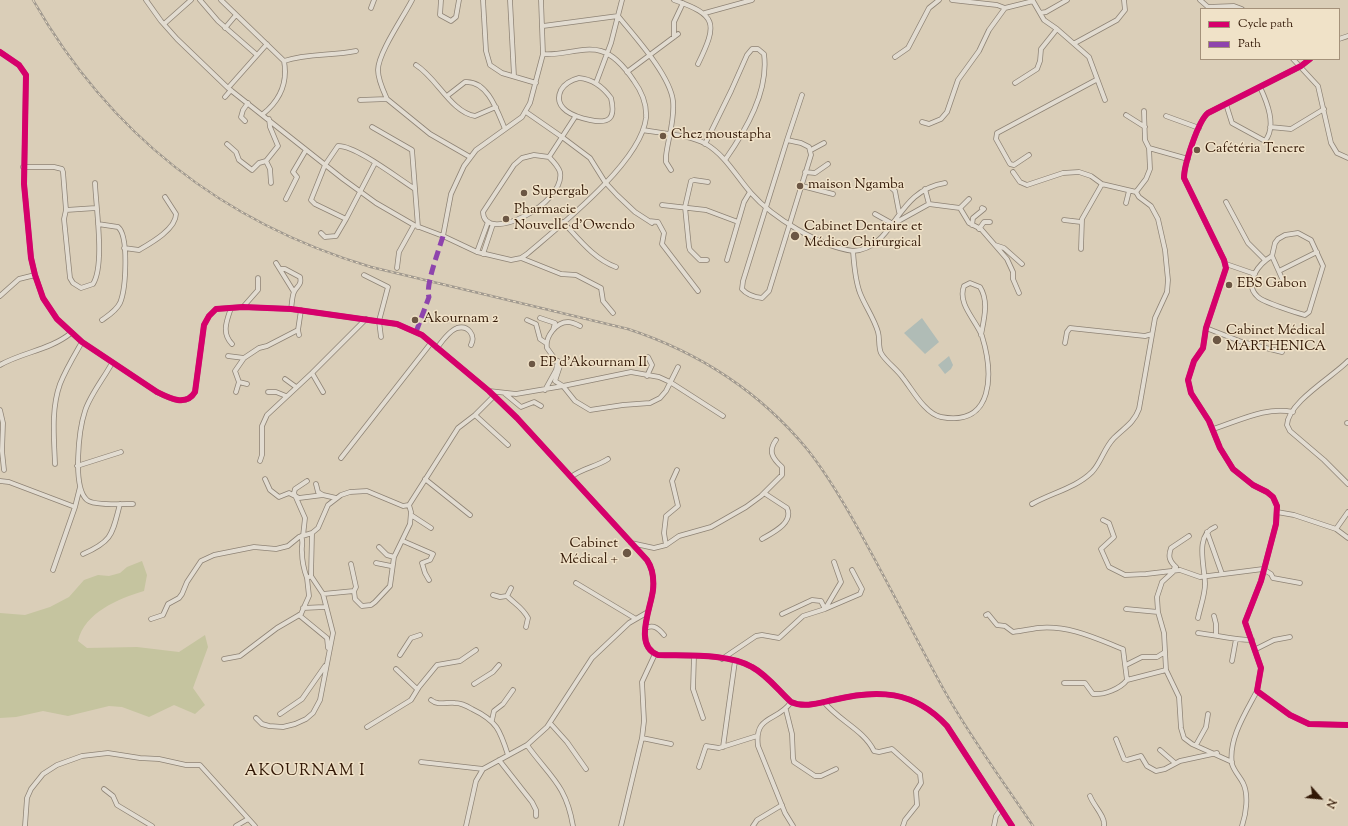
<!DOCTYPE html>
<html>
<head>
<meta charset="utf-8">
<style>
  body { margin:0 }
  #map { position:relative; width:1348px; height:826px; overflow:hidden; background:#daceb8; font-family:"Sorts Mill Goudy",serif }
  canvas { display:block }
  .legend { position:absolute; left:1200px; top:8px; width:140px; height:52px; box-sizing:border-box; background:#f0e2c8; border:1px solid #a4917a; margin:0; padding:5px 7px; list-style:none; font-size:12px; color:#311705 }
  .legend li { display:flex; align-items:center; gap:8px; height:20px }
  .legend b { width:20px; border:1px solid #a4917a }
  .north { position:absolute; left:1300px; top:778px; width:40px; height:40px; -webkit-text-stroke:3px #f0e2c8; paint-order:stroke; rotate:117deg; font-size:11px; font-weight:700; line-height:16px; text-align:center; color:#311705 }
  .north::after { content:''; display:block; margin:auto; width:14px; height:18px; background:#311705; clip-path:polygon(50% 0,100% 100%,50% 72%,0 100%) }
</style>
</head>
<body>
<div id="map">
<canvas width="1348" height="826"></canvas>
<ul class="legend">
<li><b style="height:5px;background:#d6006c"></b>Cycle path</li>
<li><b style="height:5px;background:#8e44ad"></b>Path</li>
</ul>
<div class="north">N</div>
</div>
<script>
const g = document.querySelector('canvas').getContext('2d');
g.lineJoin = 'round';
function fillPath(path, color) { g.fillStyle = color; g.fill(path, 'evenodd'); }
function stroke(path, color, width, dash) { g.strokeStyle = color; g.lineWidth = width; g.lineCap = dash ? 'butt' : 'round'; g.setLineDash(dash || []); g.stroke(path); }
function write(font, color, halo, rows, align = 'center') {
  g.font = font + ' "Sorts Mill Goudy",serif'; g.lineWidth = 3; g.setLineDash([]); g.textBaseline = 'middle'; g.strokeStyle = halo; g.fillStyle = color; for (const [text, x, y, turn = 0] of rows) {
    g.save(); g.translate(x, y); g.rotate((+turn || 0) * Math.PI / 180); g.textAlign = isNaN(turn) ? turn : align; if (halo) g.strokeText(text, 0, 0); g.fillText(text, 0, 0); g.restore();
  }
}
fillPath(new Path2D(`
  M142 561 147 575 144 591C118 599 85 612 78 641L87 648 137 647 179 652 205 635 208 647 193 688 205 705 195 714 174 705 149 717 122 707 109 706 68 716 43 711 16 717 0 718V613L25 615 50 607 69 597 84 580 98 575 109 576 120 573 127 567Z`), '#c5c49f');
fillPath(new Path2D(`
  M922 318 939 342 925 354 904 333Z
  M949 356 953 365 951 369 945 374 938 365Z`), '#b0bcb6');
const minor = new Path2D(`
  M146 0 161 21 177 39 228 88 343 179 376 203 414 225 443 236 477 252 511 260 521 258 527 254C561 225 641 162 646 118 647 105 642 92 634 81 626 69 615 55 601 51 583 46 562 56 543 54
  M200 0 218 21 257 55
  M221 0 284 61C288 83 279 101 263 114
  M441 0 440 15 451 21 456 17 459 0
  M483 0 486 51 490 65 502 73 536 83
  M510 0 514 76
  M674 0C717 15 718 23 698 64
  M1200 0 1208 7 1234 6 1242 9
  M371 8 374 0
  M1005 8 1033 1 1044 20 1057 29 1041 49 1040 61 1037 69 1015 83
  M705 13 752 0
  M1040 13 1046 12 1067 0
  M164 24 191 0
  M543 26 618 16C635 37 670 75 673 101 675 120 668 138 666 156V162L671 170
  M225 28 236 15
  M1057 29 1089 57 1105 100
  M674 37V22L683 3
  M1339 39 1348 36
  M1075 43 1117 20 1125 10 1124 0
  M0 52 19 65 26 75 24 184 31 258 35 275 43 298 57 319 82 342 157 392C169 398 186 407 195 392L204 325 209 316 216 309 243 307 291 309 397 324 422 335 489 391 517 418 647 560C653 569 654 580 653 590 651 608 633 646 658 655 686 656 728 653 752 667 767 675 778 690 791 702 804 708 819 703 833 700 877 689 914 690 947 726L1012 826
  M895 57 908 48 929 8 939 0
  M1293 59 1318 86 1331 143 1337 153 1348 158
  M1310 59 1301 66 1208 113C1198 121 1184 165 1184 178L1224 260 1226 268 1206 328 1203 348 1194 361 1188 380 1191 393 1209 421 1220 448 1233 469 1253 485 1267 492 1273 497 1277 506 1276 524 1261 581 1245 622 1261 668 1257 691 1290 715 1309 724 1348 725
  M284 61C308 53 331 56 356 51
  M416 65C437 78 451 112 475 116L496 107
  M627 72 678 34
  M579 78C592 79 603 87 611 98 616 119 609 124 590 120 575 117 552 109 561 90 565 83 571 80 579 78Z
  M596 83 611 43 622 0
  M228 88 267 44
  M447 96 465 82C488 80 498 113 505 129
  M225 97 231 90
  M387 99C383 90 378 80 378 70 378 53 404 16 412 0
  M360 100 387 99 430 134 470 157
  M1226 104 1232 123 1265 141C1277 126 1267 102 1260 87
  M526 112 562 137 575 117
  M1126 115 1145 127
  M1166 116 1199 128
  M269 119 270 127 278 146 266 161 270 169 271 183
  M245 121 241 117 243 110 248 103
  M922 122 929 124 941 119 947 112 958 80 979 51 989 30 1005 8 997 5 952 0
  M372 127 412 150 418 227
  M1270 127 1291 129 1324 109
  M643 130C663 134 688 134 706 144 726 156 736 176 751 193 773 218 819 246 853 251 854 265 855 280 860 293 865 306 874 318 878 332 880 339 878 346 881 353 886 362 897 369 903 378 912 389 925 414 941 417 995 427 993 372 982 336 976 320 957 304 964 286L970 283 980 287C989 301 984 319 981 335
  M787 140 743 281 742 289C747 295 754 297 762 298L769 291 811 155 809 147 801 143 787 140 802 95
  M227 144 236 152 239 160 252 170 259 163 266 161
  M705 144 731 91 747 55 752 49H758L764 54C769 91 746 130 725 160
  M1149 148 1188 159
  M811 150 824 143
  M534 155 549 157C553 161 558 166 560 172 566 204 484 245 483 212L514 165 522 158Z
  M1029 155 1014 165 1010 164 996 139 997 133 1096 80
  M549 157 562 137 590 158 605 182 617 195 635 212 652 223
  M375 163 346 219 315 204 311 200 325 165 338 146C355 145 399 179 415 189
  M23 167H54L62 169 63 172 66 210 64 219 70 278 73 283 81 288 93 284C105 265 96 208 95 183
  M805 172 815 173 828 164
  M1013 172 1020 182 1027 185 1063 173 1079 172 1091 176 1102 184 1136 192
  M887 184 895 191 899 212
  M802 186 833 194
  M925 189 929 204
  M286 199 297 177 293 172 306 150
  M1226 202 1248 243 1265 260
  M1126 203 1129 191
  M662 205 706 210 738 222
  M960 208 969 223 981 229 1007 259 1013 272V279L1019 293 1013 279
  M66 210 96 208
  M875 214 893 224 929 204 960 208 969 199
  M1064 220 1081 222
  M649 221 658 222 664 233 662 244 698 291
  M563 222C579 239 594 259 616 267
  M98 224 118 227C129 236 126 289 120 303 116 311 109 315 102 320
  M972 225 973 218 984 209 982 208
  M979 229 984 222H990
  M321 233 325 237 336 236 346 219
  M443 236 451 194 464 166 476 150 522 117 530 103 543 54 541 0
  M995 245 1004 248 1022 264
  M124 248 139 250C151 243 176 229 176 214L165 197
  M1081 249 1082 219 1102 184
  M853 251C896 248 894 191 945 183
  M477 252 488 222
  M483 254 493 224
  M1272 256C1260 263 1242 283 1258 297 1263 302 1297 313 1305 315L1309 312 1323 266 1311 240 1298 233 1285 235 1278 239 1275 243 1272 256 1284 283
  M521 258 561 274 576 275 601 288 603 301 613 313
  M707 260H700L690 250 689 247 685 207 691 181 694 180 708 182
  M727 260 744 202 750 192
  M276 263 294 292
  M1226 264 1255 274
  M397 268 399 252 414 225
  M281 269H285L300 277C302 285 297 286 294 292 292 296 292 304 291 309
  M1279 271 1317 252
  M364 275 388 287 379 321 381 337
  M0 296 19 279 35 275
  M243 307 258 290V278
  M231 308C227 320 221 333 232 344
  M540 318 555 323 553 330
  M527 320 536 324 540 339 546 343
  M580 326C576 324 572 322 568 322 556 322 545 337 547 348L560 366 555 381 563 386 631 372 659 377 670 382 723 416
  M1206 328 1242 342 1282 352
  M299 335 298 330 301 310
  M1065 343 1067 332 1070 328 1145 336 1152 334
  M437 348C442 341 449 331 457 328 468 325 476 335 471 345
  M228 356 244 358
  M1348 361C1334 376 1288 402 1287 425L1290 431 1324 460 1348 484
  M112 363C104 378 90 395 85 411 79 429 72 487 87 500 94 506 124 504 133 504
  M0 365C23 352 50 350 71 333
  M312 373 323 392
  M647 376 652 365 648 357
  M285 379 296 387
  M239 382 247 384
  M545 390 556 370 558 361
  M489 391 516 394 563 386 575 401 590 410 623 405 650 403 660 398 666 391 678 367
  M236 392 239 382 235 371 244 358 259 348 267 346 298 330
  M268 392H276L286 396
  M504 393 521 407 534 402 541 406
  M0 410 3 423 2 451 4 470
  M475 415 508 445
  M1347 423H1348
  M1213 429C1239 421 1266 406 1293 412
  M341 458 431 343
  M260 461 262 455V426L267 415 312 373 366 319
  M55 464C54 437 51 409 60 384 66 369 74 356 82 342
  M77 466 121 452
  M571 477C582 468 596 467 608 459
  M265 479 270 490 279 497 289 493 299 498 323 495 336 498
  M425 479 470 515
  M0 481 9 482 75 507
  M316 484 318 492 323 495
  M1032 504C1051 493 1076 488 1092 472 1101 463 1104 448 1114 438 1124 428 1134 423 1139 409L1155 318 1167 292 1168 280 1165 250 1158 219 1151 206 1139 197 1136 192 1146 179 1150 169 1149 148 1145 140 1144 111
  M1277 512 1294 515 1336 529 1348 538
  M411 515 431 528
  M1103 520 1109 523 1114 537 1101 549 1109 567 1125 575 1146 574 1180 570 1200 577 1263 569 1271 574 1273 578 1300 583
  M1336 529 1348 512
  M1207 532 1222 574
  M301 536C304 542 301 546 302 552 302 562 304 570 307 578
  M303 536 305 518 294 493 295 489 307 481
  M762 539C772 533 794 523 787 508L764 493
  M403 541 433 554 430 560 422 563 425 573 429 580
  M631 543 654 548 666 545 679 536 711 527 746 507 761 496 782 475V467C772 458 768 451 776 440
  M666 545 664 533 666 516 678 506 672 481 677 470
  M379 547 387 555 394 557
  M83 554C113 541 112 534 120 504
  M376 563 391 566
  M1176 567C1169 561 1168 556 1171 548L1189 536
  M53 570 75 507 80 487
  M576 583 636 619
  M511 588 507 596C515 604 523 608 528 618L526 627
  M354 591 355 599 362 606 371 605 375 602 390 586 394 557 410 524 411 512 409 505 458 428 475 415 494 396
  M323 594 354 591 356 587 351 564
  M493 595 500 597 507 596
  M303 608 324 607
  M1126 609 1158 612
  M782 614 812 600 821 601 825 609 860 594 862 589 852 570
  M299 615 327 638 328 648
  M986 615 988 614 997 625 1005 626 1013 632C1022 631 1030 629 1038 628 1069 625 1095 638 1123 649L1127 680 1166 670 1164 633 1158 612 1157 597 1162 582 1173 572 1175 566
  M1214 616 1216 624V635
  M1198 618C1200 608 1205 595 1205 584 1205 567 1194 535 1215 527
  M151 619 163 615 168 604 179 598 182 594 187 582 201 561 214 555 254 547 276 549 288 546 299 537 312 533 318 528 328 505 341 495 350 492 367 491 403 506 409 505
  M646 628C654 624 659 629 664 635
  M1198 633C1216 635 1233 640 1252 640
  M1256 649 1274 640 1290 637
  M400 655 411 638 420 635
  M694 656 693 689 703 718
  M224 659 240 656 277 628 301 614 309 596 307 578 311 576 312 533
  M722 659 756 636 762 635 779 638 803 616 825 609 841 582 834 562
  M1232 661 1236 639
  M1126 665 1142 657H1157L1165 652
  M396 669 417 689
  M1166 670 1179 697 1181 728 1184 738 1192 744 1232 762
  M1064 683H1085L1093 694C1104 695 1120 689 1127 680
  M474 684 493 672 499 665
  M431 700C438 706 447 702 455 703 461 703 467 706 472 709 497 721 500 730 508 755
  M791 702C778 722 754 714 758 746L785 813 793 826
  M824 702C838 720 864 730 874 751L879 752 892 749 920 774 921 783 916 791 917 805 905 820 903 826
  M786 710 792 734 793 758 794 762 815 776H821L836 769
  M280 714 302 699 325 666
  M256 718 262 724 269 726 283 727 295 724 306 719 313 713 320 700 333 633 323 594 311 576
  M492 720 494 711 503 704 513 690
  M550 723 567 742 586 769
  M367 727 411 700 419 687 437 665 460 661 476 650
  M642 738 671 744
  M1116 739 1124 759 1127 760 1141 756 1147 766 1156 771 1165 769 1180 761 1217 753
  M527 745C549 776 566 784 573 826
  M1196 745 1206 727 1208 714
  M723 747 735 661
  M1160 750 1175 763
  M499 760 532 802 536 810V816
  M421 762 483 769 527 745 547 727 592 658 629 623 648 612
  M699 767 706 746 719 748 757 736
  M104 789 113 796 117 805 152 826
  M1090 796C1093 805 1106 817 1104 826
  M25 826 27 798 31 789 43 774 57 765 82 756 108 753 140 758 159 759 186 765H200L255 826
  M236 826 248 819
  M466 826 476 781 483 769
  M621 826 642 738 644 721 642 682 655 654
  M753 826 757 820 782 805
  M994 826 996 816 1001 809
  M1242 826C1246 814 1249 795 1243 783 1240 777 1234 771 1232 764 1228 739 1246 712 1257 691`);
stroke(minor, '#8e8375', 5.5);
stroke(minor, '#e2dcd1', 4);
const rail = new Path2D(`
  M33 0C109 133 223 223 371 267L628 329C698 352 759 391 807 449 831 479 850 513 868 547 894 594 918 643 944 690 970 737 1003 781 1033 826`);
stroke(rail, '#a0998f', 2.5);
stroke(rail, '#f0e2c8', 1, [3]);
stroke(new Path2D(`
  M416 332 429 297C425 286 439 250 443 236`), '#8e44ad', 5, [10, 5]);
stroke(new Path2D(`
  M0 52 19 65 26 75 24 184 31 258 35 275 43 298 57 319 82 342 157 392C169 398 186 407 195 392L204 325 209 316 216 309 243 307 291 309 397 324 422 335 489 391 517 418 647 560C653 569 654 580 653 590 651 608 633 646 658 655 686 656 728 653 752 667 767 675 778 690 791 702 804 708 819 703 833 700 877 689 914 690 947 726L1012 826
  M1310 59 1301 66 1208 113C1198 121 1184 165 1184 178L1224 260 1226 268 1206 328 1203 348 1194 361 1188 380 1191 393 1209 421 1220 448 1233 469 1253 485 1267 492 1273 497 1277 506 1276 524 1261 581 1245 622 1261 668 1257 691 1290 715 1309 724 1348 725`), '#d6006c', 6);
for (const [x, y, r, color] of [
  [663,136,4,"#6c5744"],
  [1197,150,4,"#6c5744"],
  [800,186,4,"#6c5744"],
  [524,193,4,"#6c5744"],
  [506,219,4,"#6c5744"],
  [795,236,5,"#6c5744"],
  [1229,285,4,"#6c5744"],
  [415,320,4,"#6c5744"],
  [1217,340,5,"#6c5744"],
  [532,364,4,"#6c5744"],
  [627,553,5,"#6c5744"]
]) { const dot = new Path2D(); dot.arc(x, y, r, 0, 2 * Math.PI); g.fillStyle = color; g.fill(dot); stroke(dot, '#f0e2c8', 1.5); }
write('14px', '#311705', '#f0e2c8', [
  ["Chez moustapha",671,136],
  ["Cafétéria Tenere",1205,150],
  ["maison Ngamba",808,186],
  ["Supergab",532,193],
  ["Pharmacie",514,211],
  ["Nouvelle d'Owendo",514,227],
  ["Cabinet Dentaire et",804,228],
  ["Médico Chirurgical",804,244],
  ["EBS Gabon",1237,285],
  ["Akournam 2",423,320],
  ["Cabinet Médical",1226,332],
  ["MARTHENICA",1226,348],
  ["EP d'Akournam II",540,364],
  ["Cabinet",618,545,"right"],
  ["Médical +",618,561,"right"]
], 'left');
g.letterSpacing = '1px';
write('16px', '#311705', '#f0e2c8', [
  ["AKOURNAM I",305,772]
]);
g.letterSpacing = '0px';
</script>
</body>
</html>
